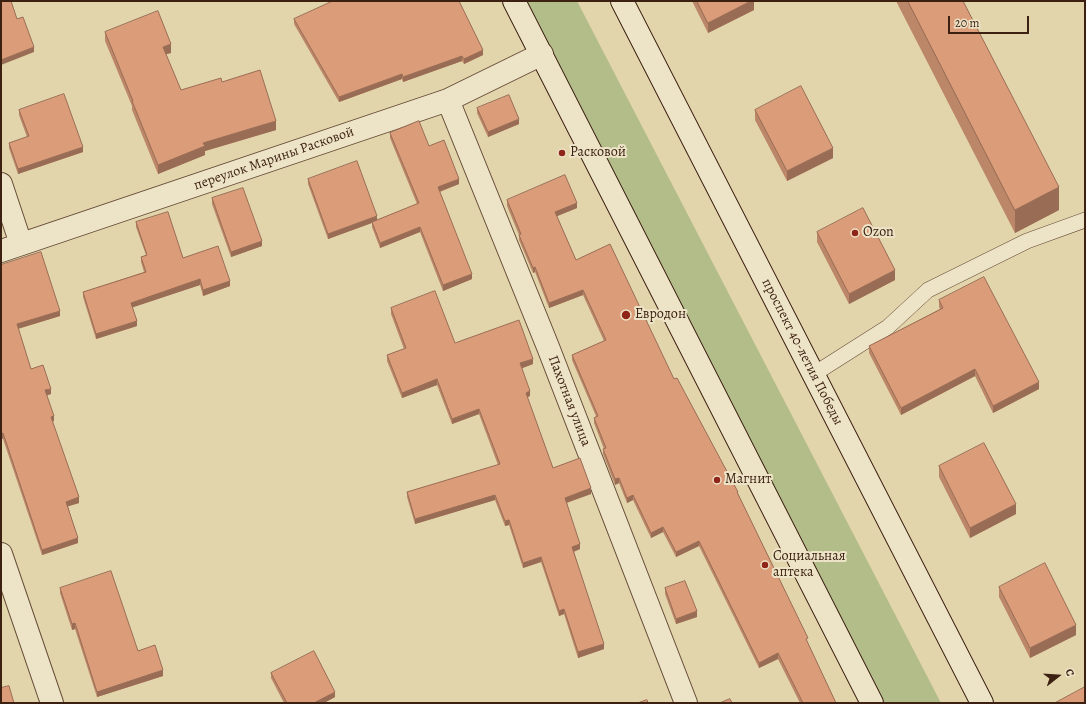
<!DOCTYPE html>
<html>
<head>
<meta charset="utf-8">
<style>
  body { margin:0 }
  #map { position:relative; width:1086px; height:704px; overflow:hidden; background:#e3d5ab; font-family:Alegreya,serif }
  canvas { display:block }
  .frame { position:absolute; inset:0; border:2px solid #3c2012; pointer-events:none }
  .north { position:absolute; left:1038px; top:656px; width:40px; height:40px; -webkit-text-stroke:3px #ede4c8; paint-order:stroke; rotate:73deg; font-size:11px; font-weight:700; line-height:16px; text-align:center; color:#3c2012 }
  .north::after { content:''; display:block; margin:auto; width:14px; height:18px; background:#3c2012; clip-path:polygon(50% 0,100% 100%,50% 72%,0 100%) }
  .scale { position:absolute; left:948px; top:16px; width:81px; height:18px; box-sizing:border-box; border:2px solid #3c2012; border-top:0; padding-left:5px; font-size:12px; line-height:14px; white-space:nowrap; color:#3c2012; -webkit-text-stroke:3px #ede4c8; paint-order:stroke }
</style>
</head>
<body>
<div id="map">
<canvas width="1086" height="704"></canvas>
<div class="frame"></div>
<div class="north">С</div>
<div class="scale">20 m</div>
</div>
<script>
const g = document.querySelector('canvas').getContext('2d');
g.lineJoin = 'round';
function fillPath(path, color) { g.fillStyle = color; g.fill(path, 'evenodd'); }
function stroke(path, color, width, dash) { g.strokeStyle = color; g.lineWidth = width; g.lineCap = dash ? 'butt' : 'round'; g.setLineDash(dash || []); g.stroke(path); }
function write(font, color, halo, rows, align = 'center') {
  g.font = font + ' Alegreya,serif'; g.lineWidth = 4; g.setLineDash([]); g.textBaseline = 'middle'; g.strokeStyle = halo; g.fillStyle = color; for (const [text, x, y, turn = 0] of rows) {
    g.save(); g.translate(x, y); g.rotate((+turn || 0) * Math.PI / 180); g.textAlign = isNaN(turn) ? turn : align; if (halo) g.strokeText(text, 0, 0); g.fillText(text, 0, 0); g.restore();
  }
}
fillPath(new Path2D(`
  M523 1H577L941 703H879Z`), '#b3bd89');
const service = new Path2D(`
  M814 374 888 327 928 290 1027 241 1085 220`);
const minor = new Path2D(`
  M448 100 548 347 686 703
  M1 184 21 244
  M1 251 448 100 542 54
  M1 554 52 703`);
const secondary = new Path2D(`
  M514 1 872 703
  M622 1 982 703`);
stroke(service, '#664d38', 16);
stroke(minor, '#664d38', 24);
stroke(secondary, '#3c2012', 24);
stroke(service, '#ede4c8', 15);
stroke(minor, '#ede4c8', 22);
stroke(secondary, '#ede4c8', 22);
fillPath(new Path2D(`
  M692 1H754V10L708 33Z
  M896 1H963L1059 210 1015 233Z
  M294 19 483 55 464 64 462 61 403 82 402 79 339 102 294 24Z
  M105 32 171 53 166 54 181 90 222 82 276 130 205 151V155L158 174 132 110V106L105 41Z
  M477 108 519 124 488 137 477 113Z
  M19 110 83 152 18 174 9 148V143L27 137 19 115Z
  M755 110 833 158 787 181 755 120Z
  M390 133 429 146 459 184 440 192 472 279 443 291 420 232 380 248 372 227V223L328 239 308 184V179L377 220 417 204 390 138Z
  M212 198 262 246 231 257 212 204Z
  M507 200 577 208 557 216 576 260 674 379 738 494 836 703H800L778 659 759 668 699 546 676 557 663 532 651 538 633 500 627 503 619 483 615 485 603 454V449H604L594 423V418L596 416 572 360V355L604 341 583 295 549 308 535 272 533 273 519 240V235L507 206Z
  M136 222 183 258 230 286 203 296 200 285 132 307 137 326 96 339 83 297V292L144 272 141 262V257L146 255 136 227Z
  M817 232 895 280 849 304 817 242Z
  M1 265 60 316 18 329 31 369 51 394 47 395 54 421 52 422 79 503 68 506 78 543 42 555 3 439Z
  M939 300 1039 389 993 413 975 376 901 415 869 353V346L940 309 939 307Z
  M391 308 455 343 533 364 522 368 530 396 527 397 553 468 591 494 567 503 580 549 574 552 604 649 578 658 564 614 559 616 541 562 523 568 509 525 505 526 495 500 415 524 407 497V492L498 465 479 414 452 424 437 385 402 398 387 361V355L404 349 391 314Z
  M939 466 1016 514 970 538 939 477Z
  M999 587 1076 635 1030 658 999 597Z
  M60 588 138 651 163 676 97 697 75 629 72 630 60 593Z
  M665 588 697 617 676 624 665 594Z
  M271 673 335 697 324 703H284L271 678Z`), '#bc8668');
fillPath(new Path2D(`
  M751 1H754V10L708 33V23Z
  M171 44V53L163 55V47Z
  M34 47V52L1 65V60Z
  M483 50V55L464 64V59Z
  M462 56V61L403 82V77Z
  M402 74V79L339 102V97Z
  M519 119V124L488 137V132Z
  M276 121V130L205 151V155L158 174V165L203 143Z
  M83 147V152L18 174V169Z
  M833 148V158L787 181V171Z
  M459 179V184L438 192V187Z
  M1059 187V210L1015 233V210Z
  M577 203V208L555 217V212Z
  M377 216V221L328 239V234Z
  M420 227V232L380 248V243Z
  M262 241V246L231 257V252Z
  M535 267V272L533 273V268Z
  M895 270V280L849 304V294Z
  M472 274V279L443 291V285Z
  M200 279V285L131 308V303Z
  M230 281V286L203 296V290Z
  M583 290V295L549 308V303Z
  M60 311V316L17 329V324Z
  M137 321V326L96 339V334Z
  M533 359V364L520 369V363Z
  M975 369V376L901 415V408Z
  M437 379V385L402 398V393Z
  M1039 382V389L993 413V406Z
  M51 389V394L45 396V390Z
  M530 391V396L526 398V393Z
  M479 409V414L452 424V419Z
  M54 416V421L51 422V417Z
  M3 433V439H1V434Z
  M619 478V483L615 485V479Z
  M591 488V494L565 503V498Z
  M495 495V500L415 524V519Z
  M633 495V500L627 503V498Z
  M79 497V503L66 507V502Z
  M1016 504V514L970 538V528Z
  M509 520V525L505 526V521Z
  M663 527V532L651 538V533Z
  M78 538V543L42 555V550Z
  M699 541V546L676 557V552Z
  M580 544V549L572 552V547Z
  M541 557V562L523 568V563Z
  M564 609V614L559 616V611Z
  M697 611V617L676 624V619Z
  M75 623V629L72 630V624Z
  M1076 625V635L1030 658V648Z
  M604 644V649L578 658V652Z
  M778 653V659L759 668V663Z
  M163 670V676L97 697V692Z
  M335 692V697L324 703H314Z`), '#996d55');
const building = new Path2D(`
  M1 1H11L17 19 23 17 34 47 1 60Z
  M333 1H459L483 50 464 59 462 56 403 77 402 74 339 97 294 19Z
  M697 1H751L708 23Z
  M908 1H963L1059 187 1015 210Z
  M158 11 171 44 163 47 181 90 221 78 222 82 260 70 276 121 203 143 205 146 158 165 132 101H133L105 32Z
  M801 86 833 148 787 171 755 110Z
  M64 94 83 147 18 169 9 143 29 136 19 110Z
  M509 95 519 119 488 132 477 108Z
  M419 121 429 146 444 140 459 179 438 187 472 274 443 285 420 227 380 243 372 222 419 203 390 133Z
  M357 161 377 216 328 234 308 179Z
  M565 175 577 203 555 212 576 260 610 244 674 379 677 378 738 492H737L808 638 806 639 836 703H803L778 653 759 663 699 541 676 552 663 527 651 533 633 495 627 498 619 478 615 479 603 449 606 448 594 418 598 416 572 355 606 340 583 290 549 303 535 267 533 268 519 235 521 234 507 200Z
  M243 188 262 241 231 252 212 198Z
  M863 208 895 270 849 294 817 232Z
  M168 212 183 258 218 246 230 281 203 290 200 279 131 303 137 321 96 334 83 292 146 272 141 257 147 255 136 222Z
  M41 252 60 311 17 324 31 369 43 365 51 389 45 390 54 416 51 417 79 497 66 502 78 538 42 550 3 433 1 434V265Z
  M984 277 1039 382 993 406 975 369 901 408 869 346 943 308 939 300Z
  M435 291 455 343 519 320 533 359 520 363 530 391 526 393 553 468 580 458 591 488 565 498 580 544 572 547 604 644 578 652 564 609 559 611 541 557 523 563 509 520 505 521 495 495 415 519 407 492 500 464 479 409 452 419 437 379 402 393 387 355 406 348 391 308Z
  M984 443 1016 504 970 528 939 466Z
  M1045 563 1076 625 1030 648 999 587Z
  M111 571 138 651 155 645 163 670 97 692 75 623 72 624 60 588Z
  M685 581 697 611 676 619 665 588Z
  M314 651 335 692 314 703H287L271 673Z
  M9 686 14 703H1V688Z
  M1085 687V703H1055Z
  M730 699 732 703H720Z
  M647 700 648 703H638Z`);
fillPath(building, '#db9c79');
stroke(building, '#996d55', 1);
for (const [x, y, r, color] of [
  [562,153,4,"#8f2418"],
  [855,233,4,"#8f2418"],
  [626,315,5,"#8f2418"],
  [717,480,4,"#8f2418"],
  [765,565,4,"#8f2418"]
]) { const dot = new Path2D(); dot.arc(x, y, r, 0, 2 * Math.PI); g.fillStyle = color; g.fill(dot); stroke(dot, '#ede4c8', 1.5); }
write('14px', '#3c2012', '#ede4c8', [
  ["Расковой",570,153],
  ["Ozon",863,233],
  ["Евродон",635,315],
  ["Магнит",725,480],
  ["Социальная",773,557],
  ["аптека",773,573]
], 'left');
write('14px', '#3c2012', '#ede4c8', [
  ["переулок Марины Расковой",274,159,-19],
  ["проспект 40-летия Победы",802,352,63],
  ["Пахотная улица",569,401,69]
]);
</script>
</body>
</html>
